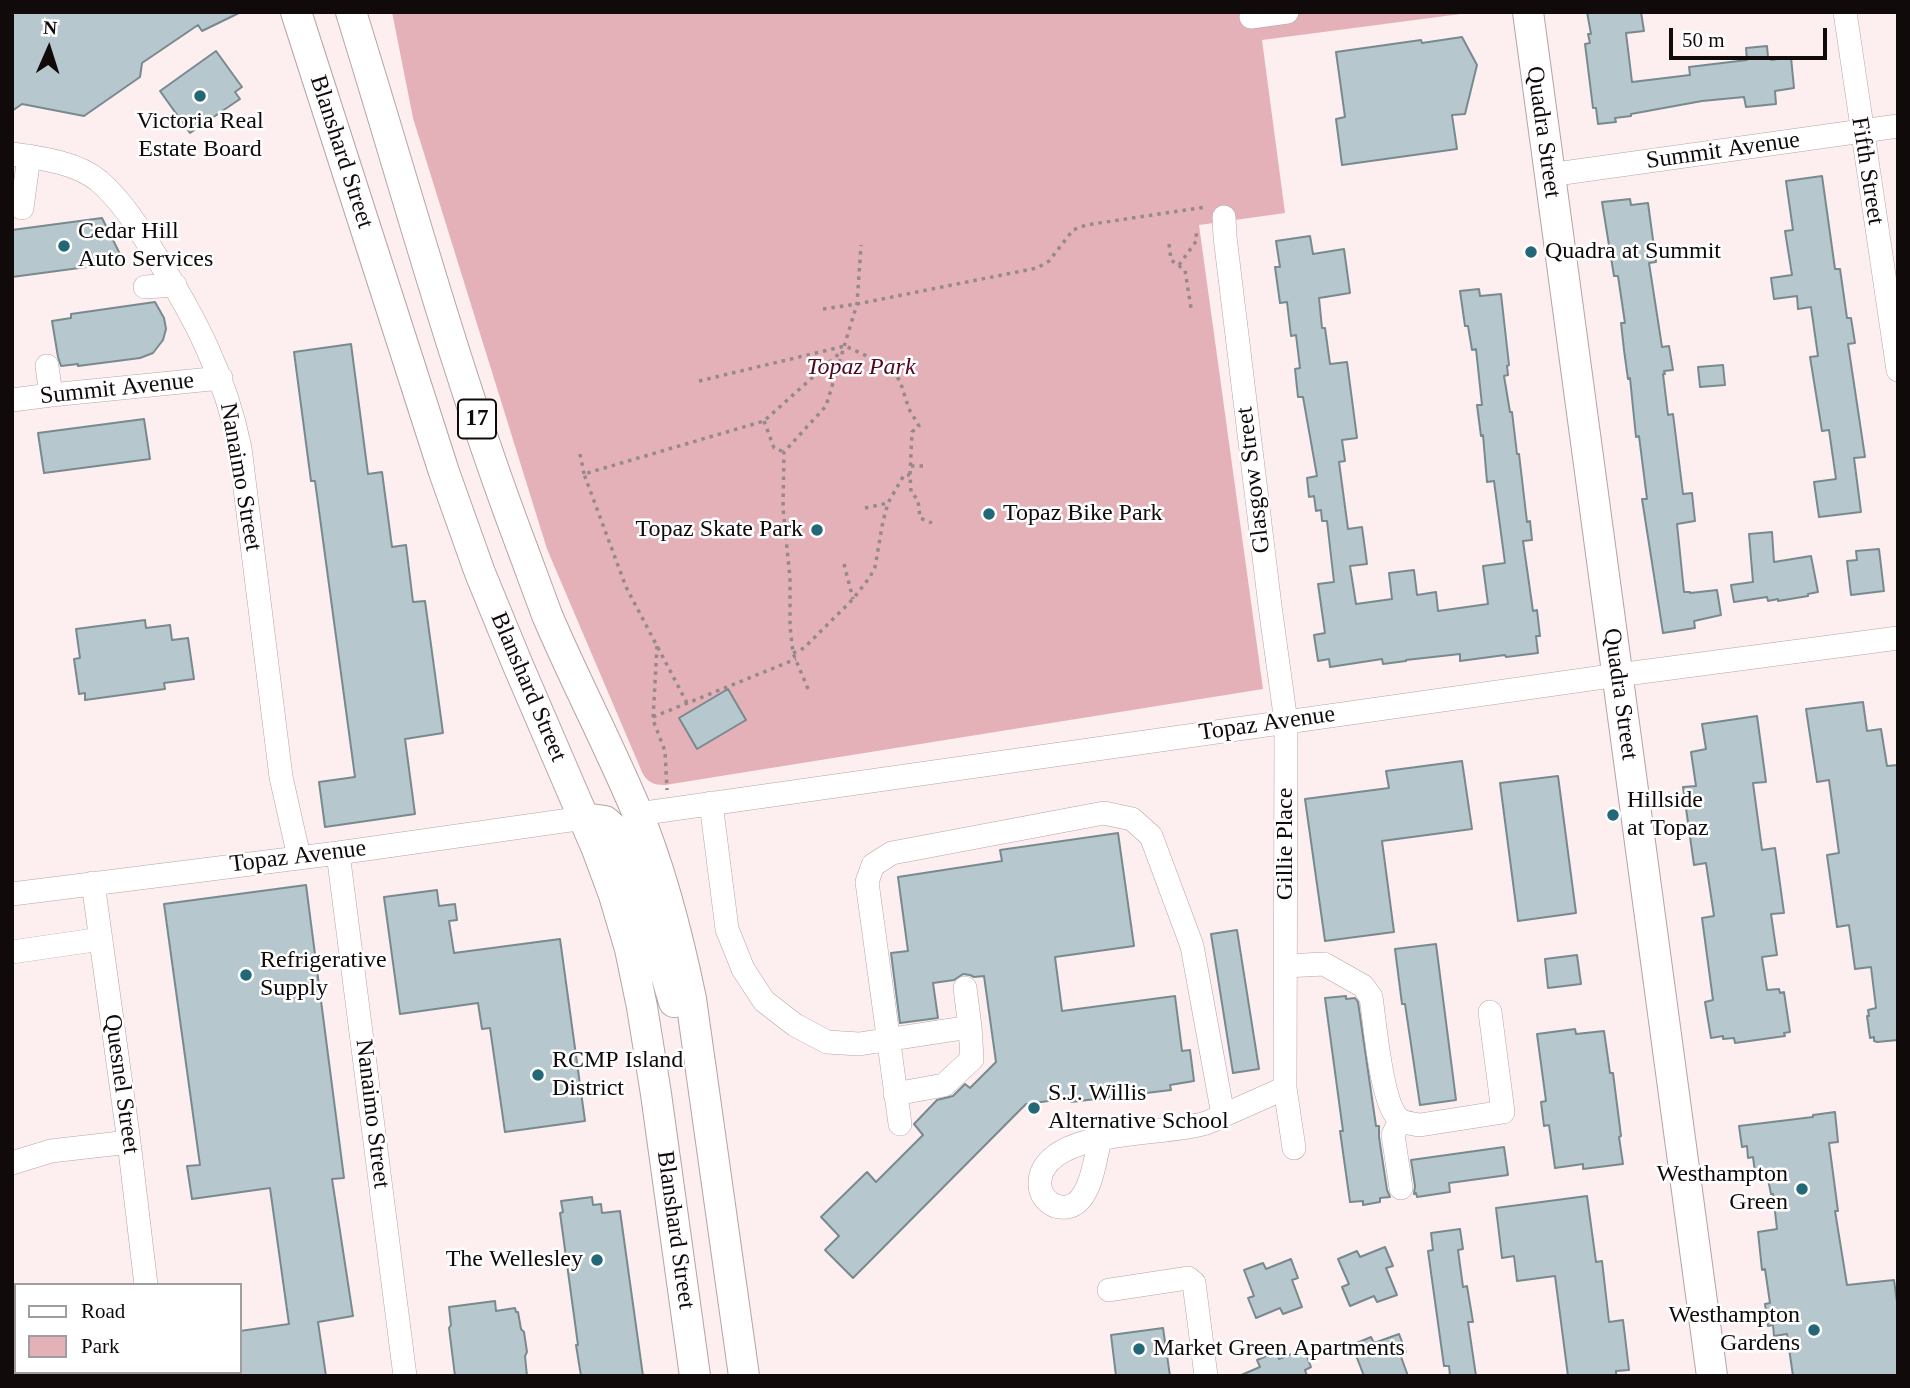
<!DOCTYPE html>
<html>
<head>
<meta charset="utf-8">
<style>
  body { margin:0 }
  #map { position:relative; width:1910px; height:1388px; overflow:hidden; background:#fdeef0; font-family:Georgia,serif }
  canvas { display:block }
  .frame { position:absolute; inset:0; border:14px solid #100a0b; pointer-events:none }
  .legend { position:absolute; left:14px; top:1283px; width:228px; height:91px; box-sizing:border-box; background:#fff; border:2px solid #9f9d9d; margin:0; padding:9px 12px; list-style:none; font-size:21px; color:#100a0b }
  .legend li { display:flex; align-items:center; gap:14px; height:35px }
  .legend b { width:35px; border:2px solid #9f9d9d }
  .north { position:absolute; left:14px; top:14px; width:70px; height:70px; -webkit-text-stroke:5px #fff; paint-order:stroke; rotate:3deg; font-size:19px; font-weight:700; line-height:28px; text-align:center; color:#100a0b }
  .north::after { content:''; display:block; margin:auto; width:24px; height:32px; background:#100a0b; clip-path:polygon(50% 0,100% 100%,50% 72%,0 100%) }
  .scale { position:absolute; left:1669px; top:28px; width:158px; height:32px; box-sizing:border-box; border:4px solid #100a0b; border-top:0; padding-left:9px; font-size:21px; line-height:24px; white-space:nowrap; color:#100a0b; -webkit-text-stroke:5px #fff; paint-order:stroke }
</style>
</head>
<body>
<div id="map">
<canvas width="1910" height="1388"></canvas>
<div class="frame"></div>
<ul class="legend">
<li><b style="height:9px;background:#fff"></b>Road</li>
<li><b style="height:19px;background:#e5b1b9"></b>Park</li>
</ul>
<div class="north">N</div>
<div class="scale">50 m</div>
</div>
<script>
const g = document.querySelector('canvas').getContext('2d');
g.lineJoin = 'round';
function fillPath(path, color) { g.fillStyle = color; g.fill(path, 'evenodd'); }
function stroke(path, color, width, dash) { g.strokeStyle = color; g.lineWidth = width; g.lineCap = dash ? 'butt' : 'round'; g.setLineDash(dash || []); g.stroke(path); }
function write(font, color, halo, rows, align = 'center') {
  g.font = font + ' Georgia,serif'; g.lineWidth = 5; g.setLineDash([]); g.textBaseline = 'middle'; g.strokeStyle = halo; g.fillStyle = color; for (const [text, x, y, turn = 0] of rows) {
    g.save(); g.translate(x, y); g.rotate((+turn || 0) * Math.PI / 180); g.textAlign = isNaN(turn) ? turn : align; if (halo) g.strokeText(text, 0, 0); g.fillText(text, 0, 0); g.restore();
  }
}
fillPath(new Path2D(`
  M392 12H1476L1262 40 1285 213 1199 225 1263 689 665 785C653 785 647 782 642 772L547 549 413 118Z`), '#e5b1b9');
const building = new Path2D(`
  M12 12H241L202 31 198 25 142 63 140 77 84 116 22 104 12 111Z
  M1587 12H1641L1644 31 1626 33 1632 82 1690 75 1689 67 1747 60 1746 48 1767 46 1768 57H1770L1771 60 1791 57 1794 88 1775 91 1776 104 1746 107 1744 97 1702 101 1631 114V116L1615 118 1616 122 1598 124 1596 108H1593L1585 44 1590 43 1588 34H1591Z
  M1462 37 1477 65 1465 114 1452 115 1457 149 1342 165 1336 119 1345 117 1336 52 1421 40 1422 43Z
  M216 51 242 87 235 92 240 99 190 133 160 91Z
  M1822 176 1835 269H1840L1847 318H1851L1855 343 1848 344 1865 457 1854 458 1861 512 1819 517 1814 482 1836 479 1829 430 1822 431 1810 357 1818 356 1811 307 1798 309 1797 296 1774 299 1771 278 1792 275 1785 231 1793 230 1786 181Z
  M1630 199 1631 205 1648 203 1656 262 1649 263 1662 347 1669 346 1673 370 1664 371 1665 374H1663L1668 415 1673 414 1683 494 1692 493 1695 521 1677 524 1684 592H1690V593L1717 590 1721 615 1694 621 1695 628 1663 633 1642 499H1647L1639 436 1636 437 1630 378 1628 379 1624 350 1621 323H1625L1618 276H1614L1602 202Z
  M102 218 124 262 12 277V230Z
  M1310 236 1313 254 1344 249 1350 293 1319 298 1322 328H1325L1330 364 1347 362 1357 438 1342 440 1345 461 1339 462 1348 529 1362 527 1367 564 1350 566 1356 604 1392 599 1389 573 1414 570 1417 595 1436 592 1438 611 1488 604 1483 566 1505 563 1494 481 1487 482 1483 435 1481 436 1477 405H1482L1476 349 1472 350 1468 326H1465L1460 291 1479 289 1480 296 1501 294 1509 365 1507 366 1508 375 1504 376 1510 412H1512L1517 454H1519L1527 522 1530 521 1532 540 1523 541 1533 611 1537 610 1540 636H1536L1538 653 1506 657 1505 655 1460 661V654L1406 660V661L1383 664 1382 659 1330 667 1329 659 1318 661 1314 635 1325 633 1318 584 1334 582 1327 521H1322L1321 510 1316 511 1314 496 1309 497 1307 478 1317 476 1303 397H1298L1295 369 1300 368 1296 335 1291 336 1287 302 1280 303 1275 267H1280L1276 241Z
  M155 302 164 318 166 329 163 340 153 353 140 358 78 366V364L61 366 58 357 52 321 71 318V314Z
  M351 344 368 474 382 472 392 547 406 545 413 602 425 601 443 733 405 739 415 814 325 827 319 782 355 777 315 481H311L294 352Z
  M1723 365 1725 385 1700 387 1698 367Z
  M144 419 150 459 44 473 38 433Z
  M1772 532 1774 562 1811 556 1818 592 1808 594V596L1778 601V599L1768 601 1767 597 1734 602 1731 585 1753 582 1749 534Z
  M1879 549 1884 591 1851 595 1847 561 1857 560 1856 551Z
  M145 620 146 628 170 625 172 640 188 638 194 679 164 683 165 689 85 700V693L79 694 74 659 80 658 76 629Z
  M728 689 746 720 697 749 679 718Z
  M1863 702 1867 731 1881 729 1887 766 1898 765V1040L1877 1042 1874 1041V1037L1870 1038 1867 1016H1869L1868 1010 1876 1008 1871 967 1855 969 1849 925 1837 927 1827 855 1839 853 1829 780 1817 782 1806 709Z
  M1757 716 1766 782 1753 783 1762 850 1775 848 1784 913 1771 914 1777 955 1762 957 1767 990 1779 989 1780 993 1784 992 1790 1032 1784 1033 1785 1036 1735 1043 1734 1038 1723 1039V1036L1711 1038 1705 1002 1713 1000 1702 918 1714 916 1706 863 1694 865 1683 787 1696 786 1691 752 1706 749 1702 724Z
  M1462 761 1472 829 1382 841 1394 932 1325 941 1305 799 1389 788 1386 771Z
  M1558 776 1576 913 1518 921 1500 783Z
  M1118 833 1134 946 1055 957 1062 1011 1175 996 1182 1051 1190 1050 1194 1081 1170 1085 1171 1090 1071 1102V1098L1026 1104 853 1278 825 1250 839 1236 821 1217 867 1172 876 1182 923 1135 914 1124 937 1100 953 1096 965 1084 970 1088 996 1062 984 976 974 977 970 975 963 974 954 980 933 983 938 1018 900 1023 891 953 908 951 898 877 1002 861 1000 850Z
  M306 885 344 1178 332 1179 353 1316 318 1322 326 1376H240V1331L289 1324 270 1188 192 1199 187 1166 200 1165 164 904Z
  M437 890 439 906 455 904 457 920 449 921 454 953 560 939 585 1121 505 1132 490 1028 482 1029 478 1003 400 1014 384 897Z
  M1237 930 1259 1069 1233 1073 1211 934Z
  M1436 944 1456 1100 1420 1105 1405 1004H1402L1395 949Z
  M1577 955 1581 984 1548 988 1545 959Z
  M1346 996V999L1355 998 1358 1002 1376 1126H1379V1137L1387 1190 1390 1197 1380 1198V1202L1363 1205V1201L1350 1202 1340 1131H1343L1325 998Z
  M1575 1029 1576 1034 1604 1031 1610 1073H1613L1621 1136 1619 1137 1623 1164 1583 1169V1164L1555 1168 1549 1125 1544 1126 1541 1102 1546 1101 1537 1034Z
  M1835 1112 1838 1142 1829 1143 1838 1211H1835L1847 1285 1894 1280 1898 1309V1376H1793L1787 1334 1774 1336 1773 1325 1768 1326 1765 1304 1770 1303 1765 1269 1762 1270 1758 1232 1777 1229 1773 1194H1771L1768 1179 1756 1180 1753 1157 1748 1158 1747 1146 1742 1147 1739 1126 1813 1117V1115Z
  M1504 1147 1508 1175 1449 1183 1450 1192 1417 1197 1416 1193 1414 1194 1415 1186 1411 1160Z
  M1587 1196 1596 1262 1602 1261 1609 1322 1623 1320 1629 1370 1616 1371V1376H1568L1555 1276 1517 1281 1514 1256 1502 1258 1496 1208Z
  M592 1197 593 1205 601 1204 602 1213 620 1211 643 1376H581L576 1345H578L560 1213 563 1212 561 1201Z
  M1460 1229 1463 1249 1458 1250 1463 1287 1467 1286 1473 1322H1468L1476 1376H1450L1449 1366H1444L1428 1251 1433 1250 1431 1233Z
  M1385 1247 1393 1266 1386 1268 1397 1295 1377 1302 1374 1296 1350 1306 1342 1287 1349 1284 1338 1259 1357 1251 1360 1257Z
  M1291 1259 1298 1278 1292 1280 1302 1307 1283 1314 1280 1308 1256 1318 1248 1298 1254 1296 1244 1270 1263 1263 1266 1269Z
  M495 1301 496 1311 515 1308 516 1312H518L521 1329 524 1332 527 1352 525 1356 527 1376H455L449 1328 451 1325 449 1307Z
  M1163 1328 1170 1376H1116L1111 1335Z
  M1399 1334 1406 1352 1400 1354 1408 1376H1364L1352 1345 1371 1337 1374 1343Z
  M1304 1349 1311 1367 1305 1370 1307 1376H1239L1260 1367 1257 1360 1276 1352 1279 1359Z`);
fillPath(building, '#b6c8cd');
stroke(building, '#798a8f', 2);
const minor = new Path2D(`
  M1845 12 1898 370
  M1251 17 1287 12
  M12 154C40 158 76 162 99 181 122 201 138 227 154 253 194 315 225 375 240 448L281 777 299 857
  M1549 175 1898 126
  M22 208 29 156
  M1224 217 1225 237 1270 606 1286 722 1285 1088 1294 1148
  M145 287 175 285
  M47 366 51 395
  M12 400 51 395 221 378
  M711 803 727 929 743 969 764 1001 795 1025 827 1042 859 1044 970 1027
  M638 814 1618 675 1898 638
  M338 853 405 1376
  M93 883 129 1142 146 1285
  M12 894 338 853 584 818
  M12 952 101 939
  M1286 966 1324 964 1363 986 1371 997C1375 1023 1381 1104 1399 1119 1404 1123 1414 1124 1420 1125L1503 1112 1490 1012
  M895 1094 944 1085 972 1059 970 1027 965 988
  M1400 1120 1393 1135 1401 1188
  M900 1124 867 882 873 865 892 853 1104 813 1132 819 1151 836 1192 946 1223 1115
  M1100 1139C1095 1159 1091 1203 1067 1207 1058 1208 1050 1205 1044 1197 1039 1190 1039 1180 1042 1172 1061 1128 1166 1136 1206 1123 1215 1120 1223 1115 1231 1112 1249 1104 1267 1096 1285 1088
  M12 1163 51 1151 129 1142
  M1109 1290 1188 1278 1194 1283 1206 1376
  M156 1372V1376
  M12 1374 26 1372`);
const major = new Path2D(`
  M296 12 444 472 480 573 517 663 597 849 614 895 630 949 642 1007 656 1094 695 1376
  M351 12C407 192 456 374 523 550 531 572 539 593 547 615 575 681 609 745 637 812 662 872 678 936 691 999L744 1376
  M1528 12 1712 1376
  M584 818 605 821 616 831 646 908 674 1002`);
stroke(minor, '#b6a4a6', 24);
stroke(major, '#b6a4a6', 32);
stroke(new Path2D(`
  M1169 244 1171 260 1185 270 1191 308
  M1179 265 1197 240 1196 233
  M823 309 857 304 1037 268 1049 261 1073 230 1086 225 1206 207
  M699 381 845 346 889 366 900 381 909 409 919 426 912 432 910 475 911 492 918 500 920 518 932 523
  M764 421 774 448 784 452
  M580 454 584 474
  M911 466H927
  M865 508 888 503
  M844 564 853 599
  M657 646 653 720 665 751 667 790
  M793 653 804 648 853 599 870 577 875 567 883 521 888 503 904 475H910
  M808 689 793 653 790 626V578L783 508 784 452 826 406 857 304 861 245
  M687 703 626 587 584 474 764 421 842 351
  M653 717 796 659`), '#958a8b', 3.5, [3.5, 5]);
stroke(minor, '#fff', 23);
stroke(major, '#fff', 30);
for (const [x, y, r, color] of [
  [200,96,7,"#226877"],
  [64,246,7,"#226877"],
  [1531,252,7,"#226877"],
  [989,514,7,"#226877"],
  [817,530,7,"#226877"],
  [1613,815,7,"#226877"],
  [246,975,7,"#226877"],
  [538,1075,7,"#226877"],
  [1034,1108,7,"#226877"],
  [1802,1189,7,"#226877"],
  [597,1260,7,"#226877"],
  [1814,1330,7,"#226877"],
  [1139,1349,7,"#226877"]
]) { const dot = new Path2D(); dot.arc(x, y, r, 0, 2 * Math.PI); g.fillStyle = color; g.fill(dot); stroke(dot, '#fff', 2.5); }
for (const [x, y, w] of [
  [477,419,38]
]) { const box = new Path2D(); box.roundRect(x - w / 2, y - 19.5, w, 39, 5); g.fillStyle = '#fff'; g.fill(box); stroke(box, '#100a0b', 2); }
write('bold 23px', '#100a0b', null, [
  ["17",477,419]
]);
write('24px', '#100a0b', '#fff', [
  ["Victoria Real",200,122,"center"],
  ["Estate Board",200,150,"center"],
  ["Cedar Hill",78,232],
  ["Auto Services",78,260],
  ["Quadra at Summit",1545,252],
  ["Topaz Bike Park",1003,514],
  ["Topaz Skate Park",803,530,"right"],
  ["Hillside",1627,801],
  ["at Topaz",1627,829],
  ["Refrigerative",260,961],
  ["Supply",260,989],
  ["RCMP Island",552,1061],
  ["District",552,1089],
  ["S.J. Willis",1048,1094],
  ["Alternative School",1048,1122],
  ["Westhampton",1788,1175,"right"],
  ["Green",1788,1203,"right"],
  ["The Wellesley",583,1260,"right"],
  ["Westhampton",1800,1316,"right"],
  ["Gardens",1800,1344,"right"],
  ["Market Green Apartments",1153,1349]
], 'left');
write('24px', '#100a0b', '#fff', [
  ["Quadra Street",1543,132,82],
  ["Summit Avenue",1723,151,-8],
  ["Blanshard Street",341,152,72],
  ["Fifth Street",1867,171,81],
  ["Summit Avenue",117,389,-6],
  ["Nanaimo Street",240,477,80],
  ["Glasgow Street",1254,480,-97],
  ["Blanshard Street",528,687,67],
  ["Quadra Street",1620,694,82],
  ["Topaz Avenue",1267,724,-8],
  ["Gillie Place",1286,844,-90],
  ["Topaz Avenue",298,857,-7],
  ["Quesnel Street",121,1084,82],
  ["Nanaimo Street",372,1114,83],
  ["Blanshard Street",675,1230,82]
]);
write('italic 24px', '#50061f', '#fff', [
  ["Topaz Park",861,368]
]);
</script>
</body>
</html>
